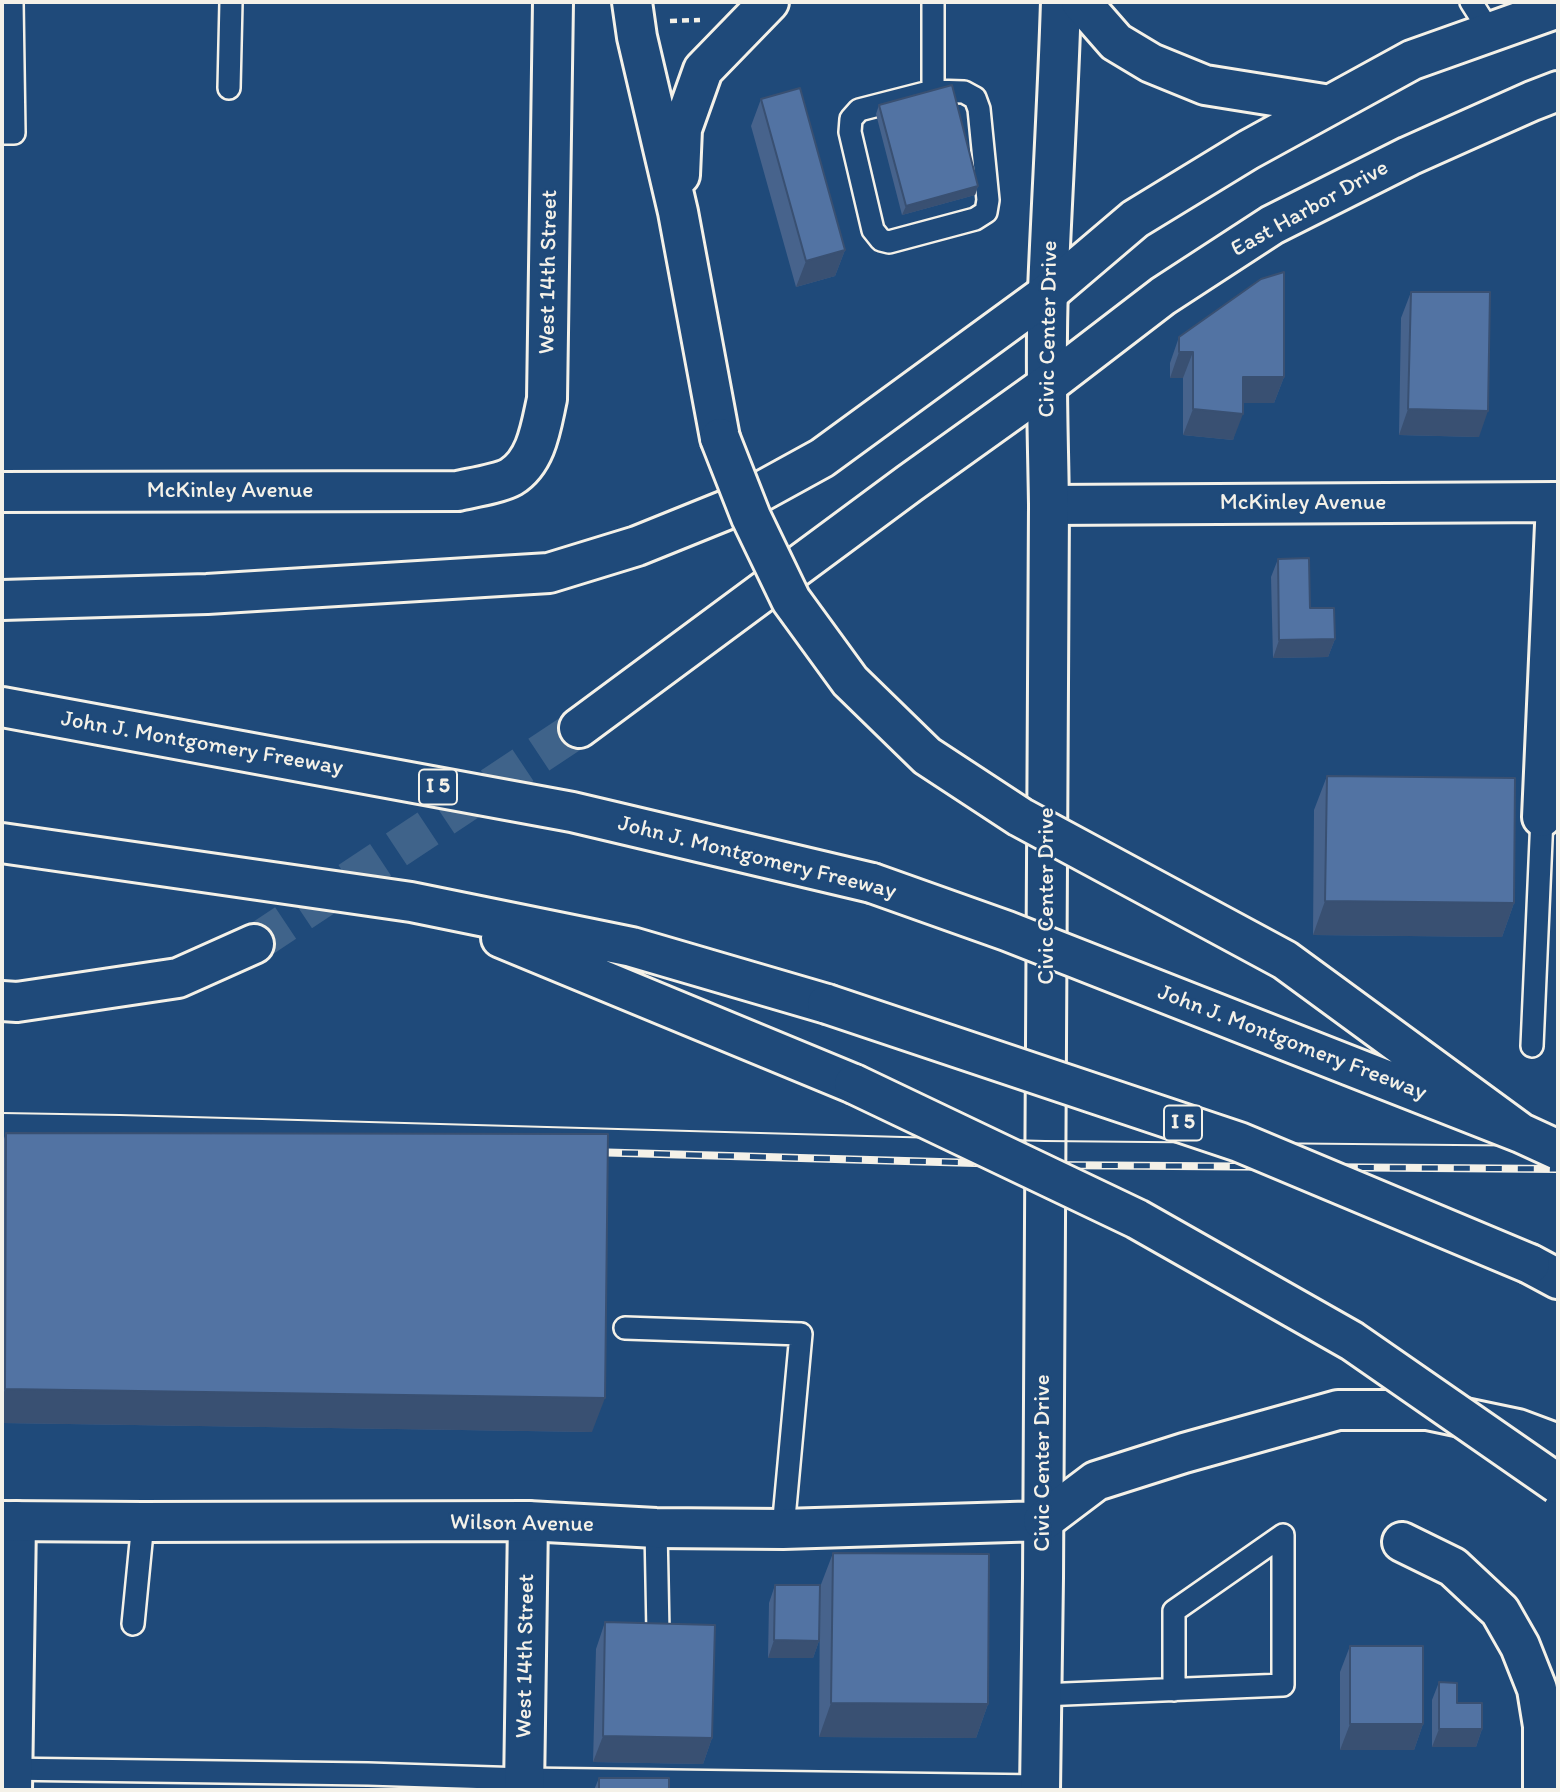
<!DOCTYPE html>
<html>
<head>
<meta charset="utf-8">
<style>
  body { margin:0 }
  #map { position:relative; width:1560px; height:1792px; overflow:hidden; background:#1f4a7a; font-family:Itim,sans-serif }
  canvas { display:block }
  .frame { position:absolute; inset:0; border:4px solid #f4f1e8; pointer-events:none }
</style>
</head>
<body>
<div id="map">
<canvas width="1560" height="1792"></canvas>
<div class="frame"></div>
</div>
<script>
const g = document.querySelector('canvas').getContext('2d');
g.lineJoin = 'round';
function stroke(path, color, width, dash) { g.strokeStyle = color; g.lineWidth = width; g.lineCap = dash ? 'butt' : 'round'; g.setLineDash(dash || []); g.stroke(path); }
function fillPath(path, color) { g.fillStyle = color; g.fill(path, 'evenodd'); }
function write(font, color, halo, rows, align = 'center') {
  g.font = font + ' Itim,sans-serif'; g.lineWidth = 5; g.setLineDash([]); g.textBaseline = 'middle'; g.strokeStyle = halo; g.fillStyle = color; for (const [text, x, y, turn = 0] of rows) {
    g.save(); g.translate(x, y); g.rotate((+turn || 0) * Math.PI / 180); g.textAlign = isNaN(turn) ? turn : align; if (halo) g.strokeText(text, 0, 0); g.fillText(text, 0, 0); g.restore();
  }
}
stroke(new Path2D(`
  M254 944 579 728`), '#3f638a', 38, [38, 19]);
const lane = new Path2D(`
  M1471 2 1490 32
  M229 88 231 2
  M933 91 964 92 975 98 979 109 988 200 986 212 975 219 889 242 881 240 873 230 850 132 851 119 859 110Z
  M933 91V2
  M2 133H14L12 2
  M1532 1046 1542 817
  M625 1328 801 1334 783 1529
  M656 1528 658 1633
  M133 1624 143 1522
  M1041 1695 1283 1685V1535L1174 1611V1690
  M3 1769 368 1774 524 1779 1040 1786`);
const street = new Path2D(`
  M1049 505 1556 502 1542 817
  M1402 1542 1453 1567 1500 1611 1520 1646 1537 1689 1543 1726V1790
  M12 1790 16 1521
  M524 1790 528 1521`);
const secondary = new Path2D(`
  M2 492 458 491C471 488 501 483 511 477 537 461 541 426 547 399L553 2
  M2 1521 143 1522 528 1521 656 1528 783 1529 1043 1521
  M1040 1790 1043 1578 1049 505C1048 434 1045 362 1048 291 1052 194 1058 98 1061 2`);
const highway = new Path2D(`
  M632 2 637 37 678 212 720 438
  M1081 2 1116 42 1151 63 1205 85 1330 105
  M680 175 682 129 703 70 769 2
  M2 600 207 594 549 573 637 546 731 508 822 458 1048 293 1135 219 1248 150 1412 60 1558 8
  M2 707 572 812 872 883
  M579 728 910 483 1047 385 1163 296 1272 225 1409 156 1532 101 1558 91
  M2 843 411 902 632 947 827 1004
  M501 938 854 1084
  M2 1001 17 1002 178 978 254 944
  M1530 1264 1558 1279
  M1043 1521 1096 1481 1184 1453 1338 1410H1427L1518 1429 1558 1444`);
stroke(lane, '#f4f1e8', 26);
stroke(street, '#f4f1e8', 44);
stroke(secondary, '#f4f1e8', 44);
stroke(highway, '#f4f1e8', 44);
stroke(new Path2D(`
  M670 21 700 20`), '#f4f1e8', 4.5, [7, 5]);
stroke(lane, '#1f4a7a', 21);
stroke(street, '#1f4a7a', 38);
stroke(secondary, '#1f4a7a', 38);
stroke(highway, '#1f4a7a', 38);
stroke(new Path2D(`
  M2 1113 120 1115 1045 1141 1558 1146`), '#f4f1e8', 2);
const rail = new Path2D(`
  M590 1152 1045 1165 1558 1169`);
stroke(rail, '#f4f1e8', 8);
stroke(rail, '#1f4a7a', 5, [16]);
const highwayBridge = new Path2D(`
  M720 438 751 517 791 600 850 681 927 756 1020 817 1285 960 1521 1133
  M872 883 1007 931 1521 1133 1558 1150
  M827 1004 1239 1142 1530 1264
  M854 1084 1137 1219 1352 1341 1558 1484`);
stroke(highwayBridge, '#f4f1e8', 44, []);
stroke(highwayBridge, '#1f4a7a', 38);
fillPath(new Path2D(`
  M761 99 845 250 835 276 796 287 751 126Z
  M879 105 978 186 975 195 902 215 876 114Z
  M1411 292 1479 437 1399 435 1401 318Z
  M1179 337 1284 377 1274 403H1243L1233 440 1183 435V378H1170V363Z
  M1278 559 1310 608 1335 639 1328 657 1273 658 1271 577Z
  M1327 776 1514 903 1502 937 1313 935 1314 810Z
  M6 1133 592 1432 2 1423V1145Z
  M833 1553 988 1704 976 1738 819 1737 820 1587Z
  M775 1585 819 1641 813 1658H768L769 1603Z
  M605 1622 712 1738 703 1764 593 1762 596 1649Z
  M1350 1646 1423 1724 1414 1750H1340V1672Z
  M1439 1682 1482 1729 1476 1747H1432V1700Z
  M599 1778 669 1790H594Z`), '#47638c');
fillPath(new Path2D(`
  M978 186 975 195 902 215 906 206Z
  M845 250 835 276 796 287 806 261Z
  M1179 352H1193L1183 378H1170Z
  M1243 377H1284L1274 403H1233Z
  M1193 409 1243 414 1233 440 1183 435Z
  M1408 409 1488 411 1479 437 1399 435Z
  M1335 639 1328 657 1273 658 1279 640Z
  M1325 901 1514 903 1502 937 1313 935Z
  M5 1389 605 1398 592 1432 2 1423V1398Z
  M774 1640 819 1641 813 1658H768Z
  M831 1703 988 1704 976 1738 819 1737Z
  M1350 1724H1423L1414 1750H1340Z
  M1439 1729H1482L1476 1747H1432Z
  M603 1736 712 1738 703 1764 593 1762Z`), '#395072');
const building = new Path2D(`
  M952 85 978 186 906 206 879 105Z
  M800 88 845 250 806 261 761 99Z
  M1284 272V377H1243V414L1193 409V352H1179V337L1261 279Z
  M1411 292H1490L1488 411 1408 409Z
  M1309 558 1310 608H1334L1335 639 1279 640 1278 559Z
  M1327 776 1515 778 1514 903 1325 901Z
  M6 1133 608 1134 605 1398 5 1389Z
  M833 1553 989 1554 988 1704 831 1703Z
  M775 1585H820L819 1641 774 1640Z
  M605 1622 715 1625 712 1738 603 1736Z
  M1350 1646H1423V1724H1350Z
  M1439 1682 1457 1683V1703H1482V1729H1439Z
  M599 1778H669V1790H599Z`);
fillPath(building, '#5273a3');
stroke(building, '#395072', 2);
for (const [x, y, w] of [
  [438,787,38],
  [1183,1123,38]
]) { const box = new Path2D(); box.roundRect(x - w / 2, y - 17.5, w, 35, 5); g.fillStyle = '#1f4a7a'; g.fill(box); stroke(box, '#f4f1e8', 2); }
write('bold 21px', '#f4f1e8', null, [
  ["I 5",438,787],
  ["I 5",1183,1123]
]);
write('23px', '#f4f1e8', '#1f4a7a', [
  ["East Harbor Drive",1310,209,-29],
  ["West 14th Street",549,272,-89],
  ["Civic Center Drive",1049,329,-89],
  ["McKinley Avenue",230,491],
  ["McKinley Avenue",1303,503],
  ["John J. Montgomery Freeway",202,744,10],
  ["John J. Montgomery Freeway",757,858,14],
  ["Civic Center Drive",1047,896,-90],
  ["John J. Montgomery Freeway",1292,1043,21],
  ["Civic Center Drive",1043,1463,-90],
  ["Wilson Avenue",522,1524,1],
  ["West 14th Street",526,1656,-89]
]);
</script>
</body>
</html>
